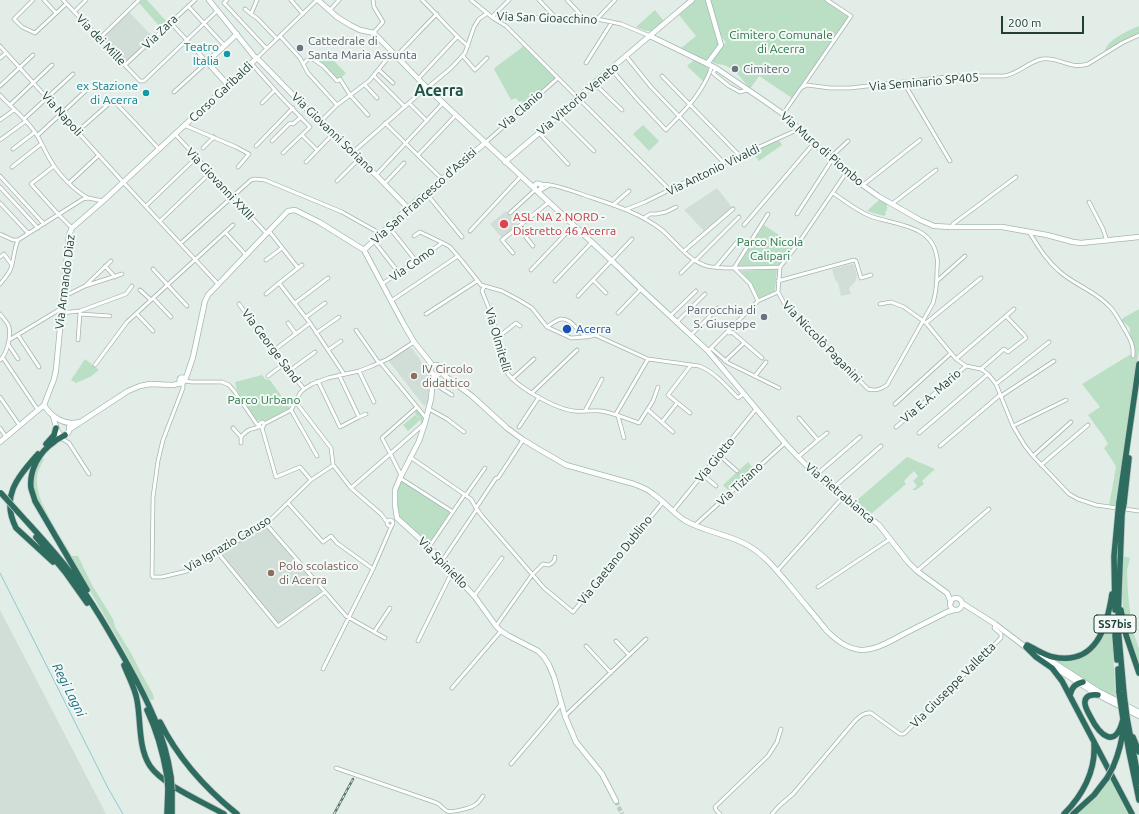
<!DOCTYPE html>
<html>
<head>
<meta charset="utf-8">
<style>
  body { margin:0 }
  #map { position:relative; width:1139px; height:814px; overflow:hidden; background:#e3ede8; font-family:Ubuntu,sans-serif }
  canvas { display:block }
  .scale { position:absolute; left:1001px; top:16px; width:83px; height:18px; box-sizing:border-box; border:2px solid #223f37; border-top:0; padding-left:5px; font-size:12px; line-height:14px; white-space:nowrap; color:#223f37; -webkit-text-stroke:3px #f3f9f6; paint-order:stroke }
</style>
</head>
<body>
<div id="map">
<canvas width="1139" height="814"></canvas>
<div class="scale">200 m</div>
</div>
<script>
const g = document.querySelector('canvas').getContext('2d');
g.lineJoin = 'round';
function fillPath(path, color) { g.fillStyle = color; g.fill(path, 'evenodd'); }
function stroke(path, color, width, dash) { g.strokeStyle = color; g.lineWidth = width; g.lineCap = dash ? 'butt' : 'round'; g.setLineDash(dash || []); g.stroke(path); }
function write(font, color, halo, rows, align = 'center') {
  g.font = font + ' Ubuntu,sans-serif'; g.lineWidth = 4; g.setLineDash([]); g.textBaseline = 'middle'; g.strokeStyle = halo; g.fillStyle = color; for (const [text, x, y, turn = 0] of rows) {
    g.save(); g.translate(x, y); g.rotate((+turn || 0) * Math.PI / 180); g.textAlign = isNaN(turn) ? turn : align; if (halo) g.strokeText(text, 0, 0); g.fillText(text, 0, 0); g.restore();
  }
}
fillPath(new Path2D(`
  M128 11 154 38 125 65 100 38Z
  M717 188 732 207 704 231 684 210Z
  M506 211 518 225 502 238 490 224Z
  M852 264 854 265 857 276 855 282 849 288 851 294 841 296 838 283 835 280 832 269Z
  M408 348H412L425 367 429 378 428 386 429 388 428 403 424 406 388 360Z
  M266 527 322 592 280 624 277 623 221 553Z
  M0 610 35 677 106 814H0Z`), '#d1ddd7');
fillPath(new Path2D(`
  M142 0H147L167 22 161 28 139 3Z
  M695 0H706L707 1 719 43 709 58 705 60 681 48 696 36 679 15Z
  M711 0H824L849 17 792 98 759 76 750 89C743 80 736 70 724 65 720 64 716 64 712 62L726 42C718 35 712 11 711 0Z
  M655 10 664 21C652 32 652 34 636 27Z
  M1139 26V33L1105 51C1106 40 1130 30 1139 26Z
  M523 46 555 78 525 105 521 101 519 102 516 98 511 100 494 69C503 60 514 55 523 46Z
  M326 53 346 73 339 80 319 60Z
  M694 60 708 66V72L705 83 687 66Z
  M643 125 659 141 649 151 633 134Z
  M779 140 782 145 759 161 752 152Z
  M880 199 887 203V210L885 212 886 214 884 216 867 211Z
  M764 225 794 245 779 265 738 266Z
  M777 269 775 291 759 298 752 283 741 271Z
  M1139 309V350L1116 507 1109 506 1116 467 1114 463 1104 448 1108 444 1104 437 1088 415 1100 407 1082 384 1131 354 1133 357C1137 343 1130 344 1130 335 1130 332 1130 330 1130 328L1126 324 1121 321 1123 318Z
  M85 359 99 370 90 377 76 383 71 380Z
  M262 375 265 379 270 380 290 408 267 420H256L237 390 235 382Z
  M417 409 426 418 424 423 422 424 420 420 408 431 403 425 415 415 419 419 418 417 415 414Z
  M41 457 44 459C40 467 36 474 37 483 38 505 61 536 72 556H78L92 585 113 619 115 627 131 653 140 671 153 694 154 700H150L122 646 37 500 33 493V473Z
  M907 457 935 469 922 481 924 484 916 490H912L917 486 913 481 918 476 914 471 904 481 906 484 871 514 856 501Z
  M748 462 753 468 729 491 723 485Z
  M401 480 450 512 430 544 400 518 397 503 398 489Z
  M1123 556 1130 558 1127 570 1128 594 1132 628 1139 649V668L1127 629V621L1123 607 1122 593Z
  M1111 606 1115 687 1116 698 1088 682 1055 660 1064 661 1089 653Z
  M1111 776 1130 814H1077L1100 792Z`), '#bbdfc4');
stroke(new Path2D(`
  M0 573 108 788 123 814`), '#89c9d3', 1);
stroke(new Path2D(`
  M616 801 622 814`), '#bccac5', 4.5, [4.5, 2]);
const street = new Path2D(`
  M33 0 14 19 22 27 35 33 66 4
  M44 0 56 13
  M63 0 140 81H144L217 11
  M227 0 224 3 266 48
  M257 0 251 14 258 19 277 39
  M291 0 303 14
  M373 0 374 7 383 22 375 31 374 33
  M422 0C438 15 451 32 468 46
  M471 0 493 18 555 17 597 19 621 24 650 36
  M539 0 555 17
  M567 0 584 18
  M188 6 224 45
  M245 9 251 14
  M330 10 339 0
  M74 12 86 0
  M492 17 509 0
  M493 18 506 26 670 190
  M597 19 615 0
  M170 22 207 62 174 92
  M280 36 300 58 308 73 337 105
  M100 38 139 0
  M0 46 123 182 218 284
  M396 56C410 43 422 28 437 14
  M463 56 475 70 487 58
  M626 56 651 87 724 163
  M0 58 6 53
  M257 58 317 0
  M251 63 282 98 310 127 283 153
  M586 63 612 22
  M303 64 310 57 323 66 337 81 340 79 350 95 368 115
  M125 65 195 0
  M716 68 713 73 714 74 729 86 740 92 747 90
  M611 69 637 99 666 130C685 110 703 93 712 66
  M379 70 393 83
  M374 76 405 107
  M662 76 740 156
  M418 79 457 37
  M594 83 622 110
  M904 83 950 161
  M365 85 377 98
  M0 86 33 55
  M802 87 851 16 827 0
  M427 88 451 68 465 53 474 27 479 19 486 14
  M0 95C11 107 25 118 34 131 41 140 45 152 51 161 58 174 75 191 88 198
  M262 103 275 90
  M409 103 427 121
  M10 105 52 65
  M783 114 801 88 807 85 830 88H850L955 76H1004C1018 74 1028 62 1042 59 1058 56 1069 70 1088 64L1122 43 1139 35
  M559 116 594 151
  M24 119 73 74
  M0 120 14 110
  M320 122 337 105 369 81 392 53
  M385 123 442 179
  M184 125 236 147 249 154 238 167
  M78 131 113 100 135 123 159 149
  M539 133 568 164
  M175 134 266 233
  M302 135 317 150
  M37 136 93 84
  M0 140 26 121
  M272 141 289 124 292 123 293 124 301 117
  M485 143 558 78
  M256 146 293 108
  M203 148 214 137
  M13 149 35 132
  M352 153 426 88
  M418 155 456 115
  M830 158 848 141
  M306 162 332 135
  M54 166 31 184 59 215 72 228
  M12 167 41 144
  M376 175 443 103
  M0 176 44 224
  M337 181 359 159
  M69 183 99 155
  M385 183 404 163
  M539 184C554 184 570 190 584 195 611 204 639 212 662 230 675 241 687 259 704 265 710 268 718 267 725 268 743 268 762 268 780 267
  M863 185 920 140
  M0 187 38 228
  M541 190 550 185
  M426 193 462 237
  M1089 202 1103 229 1107 241
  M0 203 28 233
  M892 204 936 170
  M613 205 629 191
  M146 206 196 158
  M627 209 645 202 724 163 799 129
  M510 213 535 190
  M797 214 832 160
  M644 218 650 214H656L666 212 676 207
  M160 221 210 173
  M744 225 814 143
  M389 227 416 261
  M518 227 533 246
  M952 227 953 224 1016 177
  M269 231 298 268 279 283 310 323 344 374
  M470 231 521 176
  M225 232 246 255
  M1029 232C1038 246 1046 260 1059 271 1074 285 1096 291 1110 307 1116 313 1120 322 1125 330 1130 339 1134 345 1133 356
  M0 234 13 240H18L83 199 88 198 103 201
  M414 236 420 232 445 244 450 247 462 261 481 285 502 291 519 300 532 308 547 327 571 338 585 337
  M374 241 395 268
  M181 243 251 180 255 179 265 180 342 212 381 234
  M684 251 733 209
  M513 253 502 240 549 202
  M0 257 4 254 12 265
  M266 260 282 248
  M695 261 739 217
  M105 266 115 277
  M716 267 737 242
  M298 268 302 265
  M734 268 768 214
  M734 268 750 284 758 301
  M153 269 187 306
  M531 270 574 225
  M681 273 694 260
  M593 280 606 293
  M555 281 592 242
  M778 281 854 260 856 261 861 278 871 275
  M937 281 965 256
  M0 284C4 279 9 274 11 268 14 259 14 249 18 240
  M382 284 442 243
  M86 285 111 261
  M484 287 482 291 492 316 505 369C513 386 556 409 574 411 583 412 592 410 601 411 614 413 627 419 639 423L653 401 658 387
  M140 290 151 300
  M778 292 784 303 868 389C875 391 880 390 887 385L933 303C936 293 937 282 937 270 937 266 938 262 937 258 933 224 894 225 870 216 857 211 845 201 833 193
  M778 292 780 267 797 245 846 173
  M266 294 279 283
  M578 296 632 239
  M63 297 85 286 122 274
  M153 298 171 317
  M391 301 458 256
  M295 303 328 278
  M239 304 273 351 304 389
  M880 304 891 302 904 307 926 323 956 359 966 366 981 369 988 374 996 384 1013 426 1025 446 1033 456 1069 494 1078 499 1096 505 1139 511
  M61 313 80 311 126 294 132 286
  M618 313 641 289
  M0 314C3 318 8 323 9 327 11 337 7 354 0 360
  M80 314 110 316
  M137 314 153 331
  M426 314 477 281
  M670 316 696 291
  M1006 316 1014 309
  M306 317 325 303
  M677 322 705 294
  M288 323 296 334
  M926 323 981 278
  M547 327C551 324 556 320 561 319 572 318 578 333 587 337L595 335 648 359 699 366C715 372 726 386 738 398L743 394
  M356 330 379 363
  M728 331 729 333 732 332 762 358
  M316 333 339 317
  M18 335 39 367
  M691 335 718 308
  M497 338 516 323 520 326
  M9 340 62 308
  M78 340 80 313
  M8 344 18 359
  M711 348 728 363 779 388
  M328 350 341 341
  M273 351 310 323
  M708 351 758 301 778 292
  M3 358 38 410
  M956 359 1006 316 1025 336
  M725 361 744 343
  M380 362 426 418
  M95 365 127 322 233 225
  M981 369 1004 349 1008 352 1026 338
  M289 371 315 352
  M359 371 374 402
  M268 376 284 364
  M755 376 766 362
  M512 379 534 359
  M185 381 192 382H222L229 385 235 392 256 423 259 426
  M318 381 340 427 359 417 339 375
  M183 383V388L163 440 158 461 153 497 152 575 153 577H162L187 571 258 529 271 519 311 480 332 466
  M433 383 452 395
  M996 384 1049 342
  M532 393 577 350
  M1001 396 1054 361
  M0 397 20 426
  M295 401 331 448 333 464
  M895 404 950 354
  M429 409 447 419 464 432
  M291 410 317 456
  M648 410 673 432
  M585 411 602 379
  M690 413 668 395 691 365
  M616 414 648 359
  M618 416 624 438
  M359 417 366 414
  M662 422 677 403
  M259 426 260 427H263L264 424 291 410 300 393 304 389 312 384 328 378 359 371 372 366 388 359 414 342
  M1013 426 1066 400
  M519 427 539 397
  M896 427 966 366
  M0 428 6 437
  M233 428 241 437C243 435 246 431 249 430 255 427 258 430 260 423L263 422 264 424
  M262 428 276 477 300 467 311 480
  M919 433 988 374
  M61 438 69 443 89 474
  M818 440 827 433
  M241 443V437
  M940 446 1000 395
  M390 453 382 438 417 407
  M391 453 424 424
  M391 455 401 475
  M719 455 737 471
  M1033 456 1071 422
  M410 457 471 499 476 508 482 516 544 588 573 612 663 502
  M798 457 818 440 799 418
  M1041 465 1088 425
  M334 466 351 488 381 514 387 522
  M703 475 716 486
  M816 475 860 437
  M400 478 453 512
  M351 488 389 455
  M833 488 881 446
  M466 495 485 468
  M288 503 323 542 331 536 337 543 373 569
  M476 508 496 478H498L523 440
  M673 511 756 409
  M387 523a3 3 0 1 1 6 0a3 3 0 1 1-6 0Z
  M266 524 346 616 385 638
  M695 525 785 443
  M429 547 465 494
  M218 553 278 626 325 592
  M442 561 477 509
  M777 571 844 496
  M917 571 989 509
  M818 587 890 539
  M474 596 502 558
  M496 626 532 575 543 564 549 565C553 563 555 561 555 557
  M374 632 390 608
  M418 641 452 572
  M616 641 629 655
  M586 646 611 673
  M323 669 373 569 392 525
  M452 688 501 631
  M565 716 646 639
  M511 764 545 724 562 703
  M336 768 437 803C441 805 443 809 447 811 451 813 471 808 475 805 478 803 481 799 483 796
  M720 814 716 810 715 807 768 756 777 742 781 729
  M772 814 779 806 793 794 854 722C859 717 864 712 871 713L900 734H904L906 732 1001 638V634L994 628 995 624`);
const secondary = new Path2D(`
  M209 0 254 56 257 58 332 135 376 175 408 208
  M318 0 337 17 350 25 360 30 374 33 427 88 535 189
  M650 36 716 68 766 102 783 114 846 173 878 196 920 220 934 226 951 227H1002L1047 235 1073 242 1081 243 1139 237
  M707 64 721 45 708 0
  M228 85 207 62 237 34
  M505 162 539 133 594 83 692 0
  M534.5 187a3.5 3.5 0 1 1 7 0a3.5 3.5 0 1 1-7 0Z
  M537 191 611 260 641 289 708 351 785 443 798 457 816 475 879 525 908 562 917 571 947 593 951 602
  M364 250 408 208 485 143
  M431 370a5 5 0 1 1 10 0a5 5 0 1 1-10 0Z
  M441 371 445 376 472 396 507 428 522 439 535 447 566 465 634 484C641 487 648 489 653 494 664 501 672 512 684 520 704 532 729 534 749 546 766 556 777 571 790 586 802 601 815 616 827 631 855 659 871 652 902 635 917 627 932 620 947 612L954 610
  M435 375 433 379 431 399 425 423 419 441 400 478 395 490V505L397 518 429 547 475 597 496 626 501 631 509 636 538 651 544 657 549 665 554 677 565 716 576 742 602 774 616 801
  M179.5 380a2.5 2.5 0 1 1 5 0a2.5 2.5 0 1 1-5 0Z
  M185 380 188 372 193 357 205 301 208 295 288 211 295 210 319 222 364 250 403 323 414 342 433 366
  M44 405C51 417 65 426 79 422
  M53 416 57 430 60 435H65C68 434 70 431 69 427
  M70 429 128 391 140 386 150 384 173 385 182 383
  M0 442 44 405 54 379 56 370 69 235 72 228 103 201 257 58
  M950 604a6 6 0 1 1 12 0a6 6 0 1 1-12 0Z
  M962 603 995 624 1028 649
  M1042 655 1098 691 1139 712
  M1051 665 1098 695 1139 716`);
const highway = new Path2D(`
  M65 435C61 438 57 439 54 442 39 452 29 471 31 488 32 492 34 497 35 501L87 590
  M46 444 54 435 56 428
  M38 454C18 477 0 496 16 528L53 562
  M1119 503 1139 364
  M1124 503 1129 458
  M18 512C36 532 54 551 70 572 92 601 110 633 128 665 148 701 165 736 171 777
  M1122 514 1119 591 1118 627 1124 694
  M36 537 65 572 87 603
  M1115 610 1114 556 1118 513
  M1121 610 1126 635 1139 673
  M1115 635 1117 660
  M1027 645C1036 649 1044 655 1053 657 1096 666 1107 627 1112 594
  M1026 647 1036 657 1052 668 1062 681 1132 814
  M124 665C128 676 135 688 137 700 141 720 138 748 150 766 163 785 203 802 224 814
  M1118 669 1119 692
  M1070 695C1072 687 1075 684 1083 682
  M1098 695C1093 694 1086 695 1085 701 1084 706 1088 712 1090 716 1100 736 1116 750 1123 719
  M147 710C157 731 163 753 167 776
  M1127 718 1139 782
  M160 722C178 758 206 789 237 814
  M1124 723 1129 752 1139 800
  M1133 737 1139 752
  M1113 767C1118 755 1122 742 1123 729
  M172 790V814
  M167 814 168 789
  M1064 814C1082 796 1096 771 1094 744
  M1073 814 1094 795 1107 778`);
stroke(street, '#a5b5af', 4.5);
stroke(secondary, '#a1b9b0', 6);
stroke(highway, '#c1c9c7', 7);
stroke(street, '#fff', 3);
stroke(secondary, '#fff', 4.5);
stroke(highway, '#2d6c5e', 5.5);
const rail = new Path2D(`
  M334 814 353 779`);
stroke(rail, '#5c7a72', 2.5);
stroke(rail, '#f3f9f6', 1, [3]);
const highwayBridge = new Path2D(`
  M1 493 18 512
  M1118 513 1119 503
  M1122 514 1124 503
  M1119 692 1123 719
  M1124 694 1127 718
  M167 776 168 789
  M171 777 172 790
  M1107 778 1113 767`);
stroke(highwayBridge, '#c1c9c7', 7, []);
stroke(highwayBridge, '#2d6c5e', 5.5);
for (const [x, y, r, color] of [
  [300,48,4,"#6b7280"],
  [227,54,4,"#0f9aa8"],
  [735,69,4,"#6b7280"],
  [146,93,4,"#0f9aa8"],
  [504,224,5,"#e0444e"],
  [764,317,4,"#6b7280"],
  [567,329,5,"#1a4fb4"],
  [414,376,4,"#8d6e63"],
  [271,573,4,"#8d6e63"]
]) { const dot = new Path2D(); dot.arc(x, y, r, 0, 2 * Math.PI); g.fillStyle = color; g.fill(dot); stroke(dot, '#f3f9f6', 1.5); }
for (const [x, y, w] of [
  [1115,624,42]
]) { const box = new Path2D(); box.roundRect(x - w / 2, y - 9, w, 18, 3); g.fillStyle = '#f3f9f6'; g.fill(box); stroke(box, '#223f37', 1); }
write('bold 11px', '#223f37', null, [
  ["SS7bis",1115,624]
]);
write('12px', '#223f37', '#f3f9f6', [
  ["Via San Gioacchino",547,18,2],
  ["Via Zara",160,32,-44],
  ["Via dei Mille",101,40,46],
  ["Via Seminario SP405",924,82,-5],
  ["Corso Garibaldi",221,92,-43],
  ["Via Vittorio Veneto",578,99,-41],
  ["Via Clanio",521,110,-41],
  ["Via Napoli",62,114,48],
  ["Via Giovanni Soriano",333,133,44],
  ["Via Muro di Piombo",822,149,41],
  ["Via Antonio Vivaldi",713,170,-26],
  ["Via Giovanni XXIII",220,184,47],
  ["Via San Francesco d'Assisi",424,196,-42],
  ["Via Como",412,264,-35],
  ["Via Armando Diaz",65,282,-83],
  ["Via Olmitelli",498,340,74],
  ["Via Niccolò Paganini",822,342,46],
  ["Via George Sand",271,346,53],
  ["Via E.A. Mario",931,396,-41],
  ["Via Giotto",715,460,-51],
  ["Via Tiziano",740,484,-43],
  ["Via Pietrabianca",840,493,40],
  ["Via Ignazio Caruso",228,544,-31],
  ["Via Gaetano Dublino",615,560,-51],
  ["Via Spiniello",443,563,46],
  ["Via Giuseppe Valletta",953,685,-45]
]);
write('12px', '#2b7747', '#f3f9f6', [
  ["Cimitero Comunale",781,35],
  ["di Acerra",781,49],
  ["Parco Nicola",770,242],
  ["Calipari",770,256],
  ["Parco Urbano",264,400]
]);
write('12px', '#5b616d', '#f3f9f6', [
  ["Cattedrale di",308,41],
  ["Santa Maria Assunta",308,55],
  ["Cimitero",743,69],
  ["Parrocchia di",756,310,"right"],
  ["S. Giuseppe",756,324,"right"]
], 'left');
write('12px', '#0d838f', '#f3f9f6', [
  ["Teatro",219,47],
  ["Italia",219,61],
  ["ex Stazione",138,86],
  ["di Acerra",138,100]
], 'right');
write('12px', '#be3a42', '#f3f9f6', [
  ["ASL NA 2 NORD -",513,217],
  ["Distretto 46 Acerra",513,231]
], 'left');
write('12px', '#164399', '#f3f9f6', [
  ["Acerra",576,329]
], 'left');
write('12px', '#785e54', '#f3f9f6', [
  ["IV Circolo",422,369],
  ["didattico",422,383],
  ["Polo scolastico",279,566],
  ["di Acerra",279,580]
], 'left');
write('italic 13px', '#1a6e7d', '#f3f9f6', [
  ["Regi Lagni",69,690,63]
]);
write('bold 16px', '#1d5244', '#f3f9f6', [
  ["Acerra",439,91]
]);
</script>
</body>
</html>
